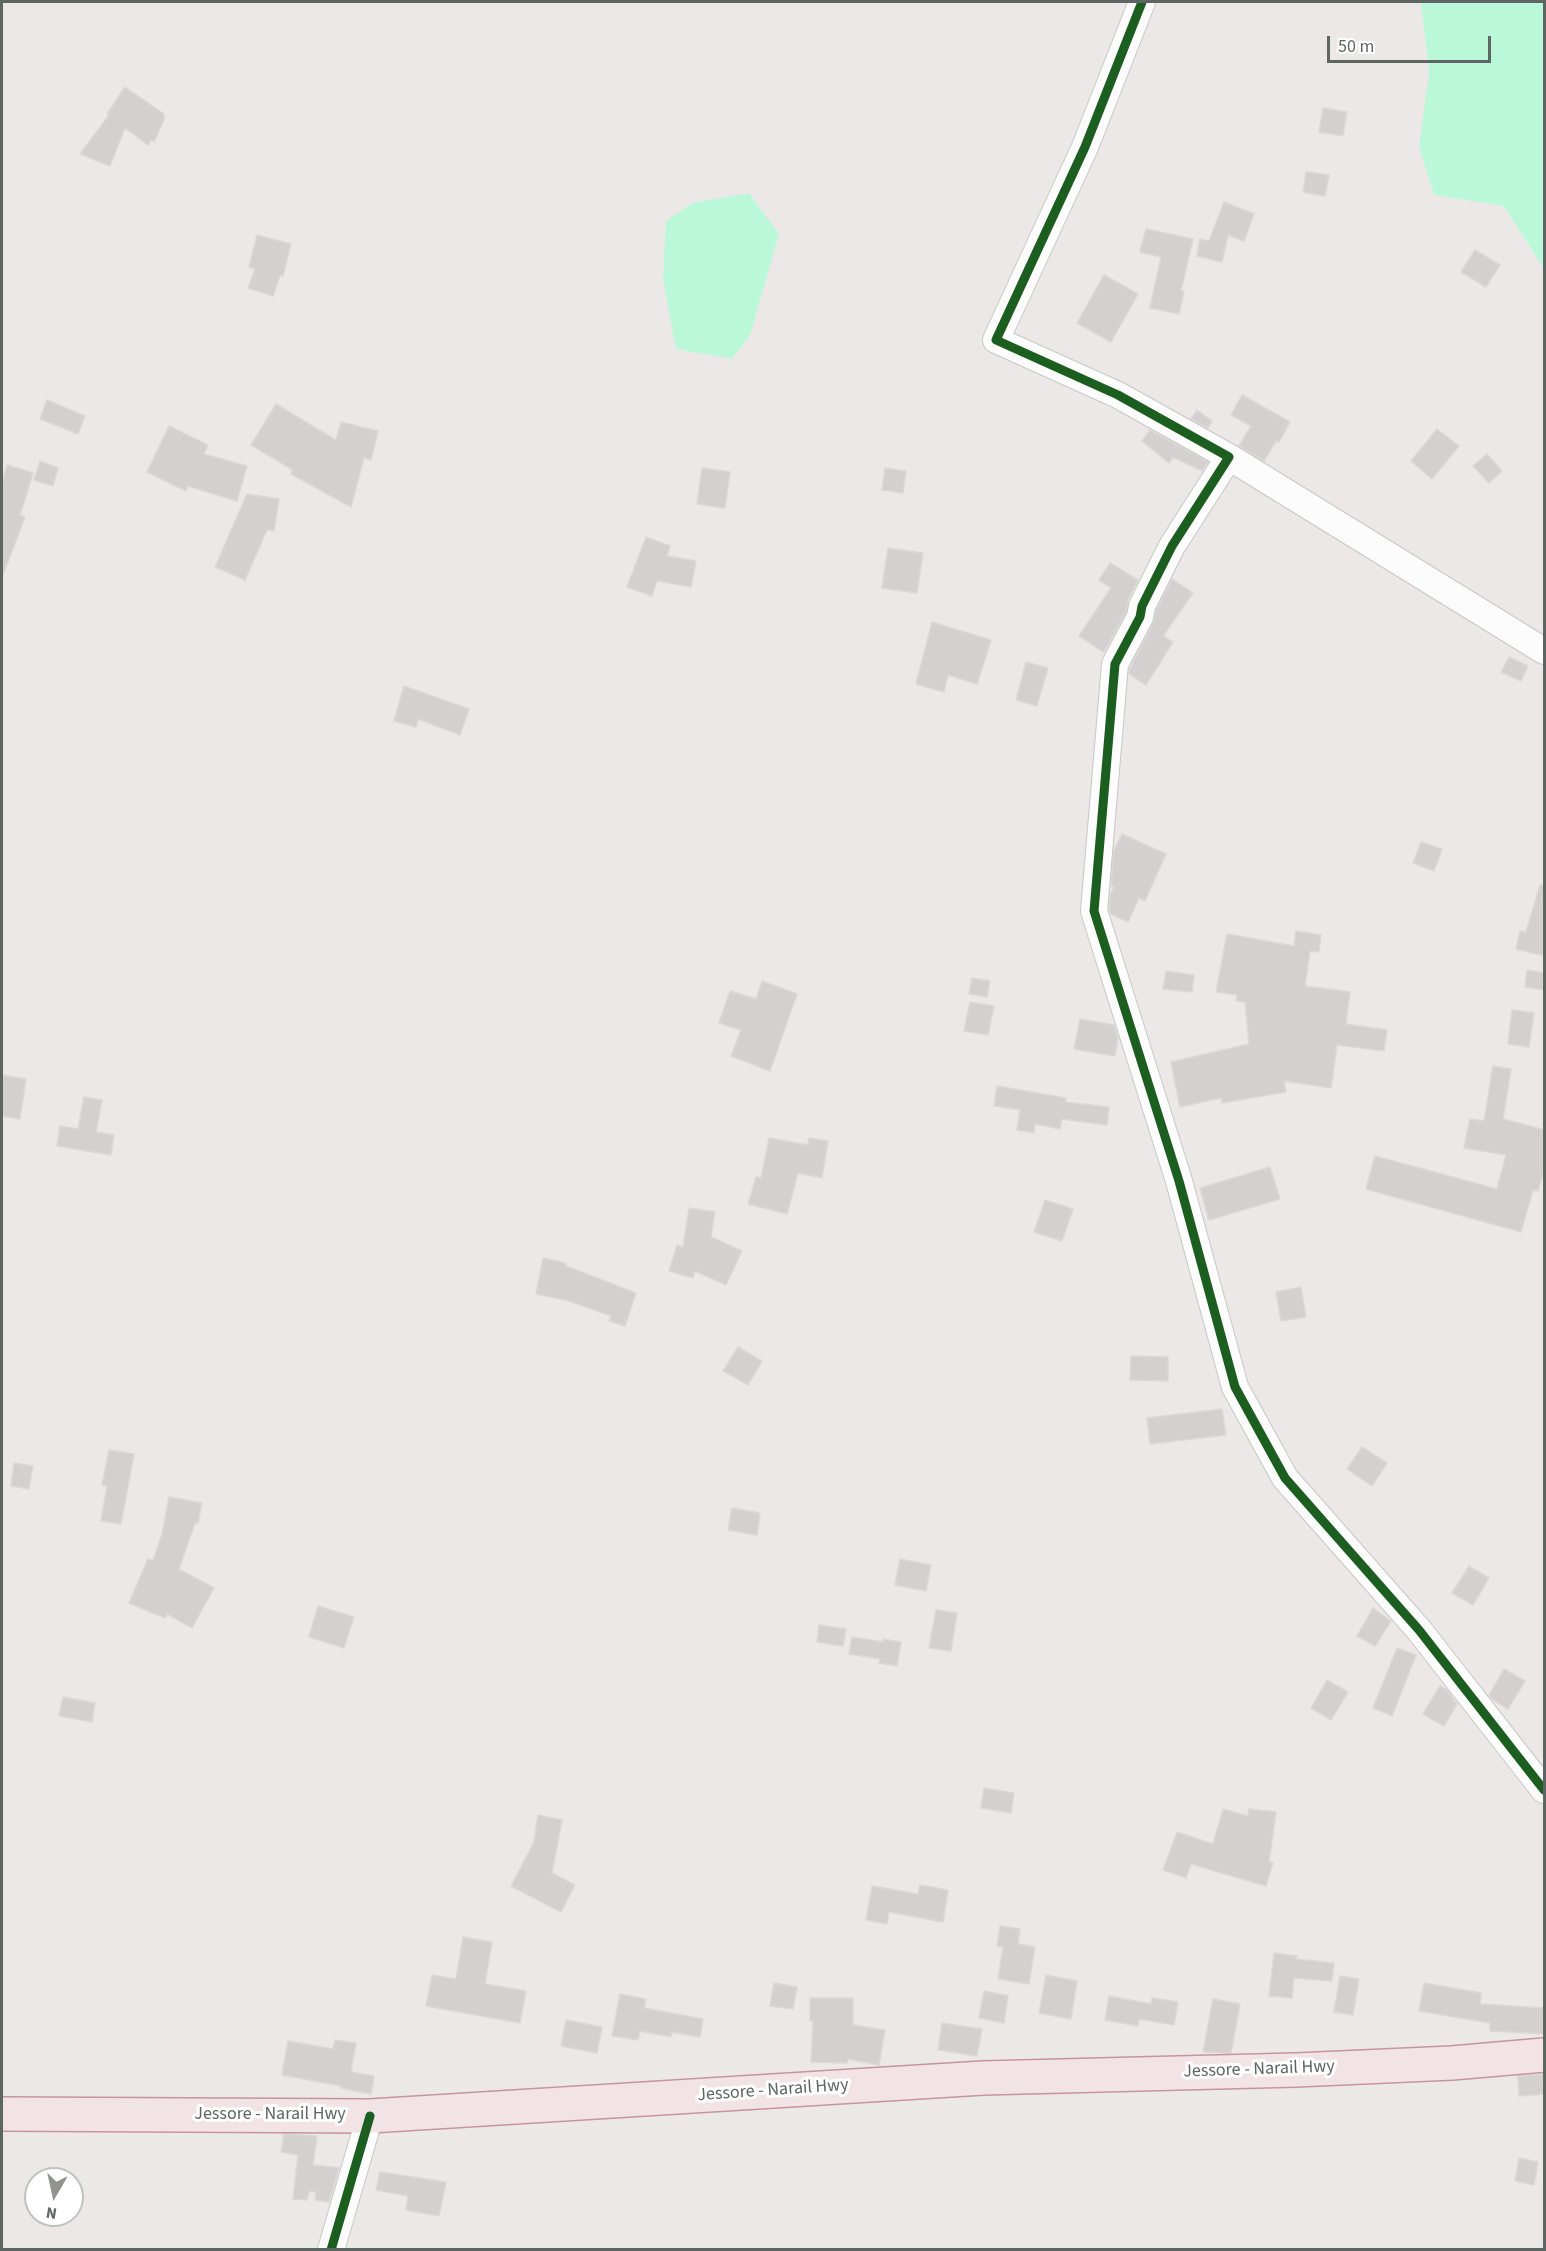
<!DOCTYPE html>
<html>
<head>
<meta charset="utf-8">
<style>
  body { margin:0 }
  #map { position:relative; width:1546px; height:2251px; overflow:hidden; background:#ede8e8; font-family:"Source Sans 3",sans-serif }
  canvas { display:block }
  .frame { position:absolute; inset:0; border:3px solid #5d6662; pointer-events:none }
  .north { position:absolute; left:24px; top:2167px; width:60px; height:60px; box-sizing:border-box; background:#fff; border:2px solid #bec2c0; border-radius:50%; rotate:189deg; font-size:16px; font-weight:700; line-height:24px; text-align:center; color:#5d6662 }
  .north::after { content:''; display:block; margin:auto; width:21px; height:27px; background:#8f9491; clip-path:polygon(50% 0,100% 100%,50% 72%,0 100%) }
  .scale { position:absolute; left:1327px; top:36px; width:164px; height:27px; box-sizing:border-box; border:3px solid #5d6662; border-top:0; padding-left:8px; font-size:18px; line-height:21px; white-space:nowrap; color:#5d6662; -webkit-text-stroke:4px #fff; paint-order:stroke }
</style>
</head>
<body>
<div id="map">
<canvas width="1546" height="2251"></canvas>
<div class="frame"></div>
<div class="north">N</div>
<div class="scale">50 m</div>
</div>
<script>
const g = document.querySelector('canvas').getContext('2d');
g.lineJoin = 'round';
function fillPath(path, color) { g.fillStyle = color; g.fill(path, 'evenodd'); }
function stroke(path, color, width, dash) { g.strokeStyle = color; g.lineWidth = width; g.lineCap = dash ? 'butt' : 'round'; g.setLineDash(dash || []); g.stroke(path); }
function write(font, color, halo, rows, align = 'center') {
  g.font = font + ' "Source Sans 3",sans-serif'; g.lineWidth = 6; g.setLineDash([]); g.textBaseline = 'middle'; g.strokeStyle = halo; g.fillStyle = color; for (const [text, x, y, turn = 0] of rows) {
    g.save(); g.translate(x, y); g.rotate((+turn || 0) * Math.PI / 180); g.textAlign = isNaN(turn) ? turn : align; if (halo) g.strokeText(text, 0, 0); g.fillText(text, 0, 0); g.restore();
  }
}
fillPath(new Path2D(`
  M1421 2H1544V269L1504 206 1434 195 1419 147 1429 72Z
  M749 193 779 234 750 335 732 359 676 349 663 280 666 221 692 203Z`), '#bbf8d9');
const building = new Path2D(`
  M125 87 164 114V120L154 142 151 140 148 145 125 128 110 166 80 154 109 115 107 114Z
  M1323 108 1347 112 1343 136 1319 132Z
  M1306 172 1329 175 1325 196 1303 192Z
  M1224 202 1254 214 1244 241 1228 235 1222 262 1197 256 1200 239 1209 241Z
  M1146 229 1193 239 1181 291H1184L1179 314 1150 308 1161 257 1140 252Z
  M257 235 291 244 283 276H280L273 296 248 288 255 269 249 267Z
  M1475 250 1500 265 1486 287 1461 272Z
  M1104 275 1138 294 1111 342 1077 323Z
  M1242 395 1290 422 1279 442 1276 441 1264 461 1239 446 1251 426 1231 415Z
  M47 400 85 416 78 434 40 419Z
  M276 404 336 440 341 422 378 431 371 460 364 458 351 507 291 474 293 470 251 445Z
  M1197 410 1212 421 1208 428 1191 419Z
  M169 426 208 445 204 454 247 466 237 501 188 486 186 491 147 472Z
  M1437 429 1459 446 1432 479 1411 461Z
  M1150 430 1208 462 1202 471 1173 457 1169 463 1142 441Z
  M1487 454 1502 471 1489 483 1473 466Z
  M40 461 58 468 53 486 34 480Z
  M7 465 33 473 20 515 25 517 3 575H2V484Z
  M702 468 730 472 725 508 697 504Z
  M885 468 906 471 903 493 882 490Z
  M247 494 279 499 274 531 267 530 245 580 215 567Z
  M646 537 670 546 667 556 696 561 691 587 657 581 652 596 627 587Z
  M888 548 923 553 917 593 882 588Z
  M1110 563 1138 580 1128 600 1126 612 1104 652 1079 636 1111 588 1099 580Z
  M1172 579 1193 593 1163 636 1173 642 1146 685 1129 674 1130 668 1153 624 1156 611Z
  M932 622 991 640 977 684 948 675 944 692 916 684Z
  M1509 657 1528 666 1521 681 1501 672Z
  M1026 662 1048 668 1037 706 1016 700Z
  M404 686 469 709 460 735 418 719 416 727 394 721Z
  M1122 834 1166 854 1145 901 1139 898 1128 922 1111 914 1109 909 1110 894 1114 887 1111 886 1114 850Z
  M1421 842 1442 849 1434 871 1413 863Z
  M1540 885 1545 886V956L1516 949 1520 931 1526 932Z
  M1296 931 1321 935 1319 952 1310 951 1305 986 1350 992 1346 1024 1387 1030 1384 1051 1337 1045 1331 1088 1284 1081 1286 1092 1222 1103 1221 1098 1180 1107 1171 1062 1249 1044 1245 1002 1236 1001 1237 995 1216 992 1227 934 1294 946Z
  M1527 970 1545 973V990L1525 987Z
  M1166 971 1194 975 1192 992 1163 989Z
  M972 978 990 981 987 997 969 994Z
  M762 981 797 994 770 1071 731 1056 741 1030 719 1023 730 991 756 999Z
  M970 1002 994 1006 988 1035 964 1031Z
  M1512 1010 1534 1013 1529 1047 1508 1044Z
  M1080 1019 1114 1025 1118 1038 1115 1056 1074 1049Z
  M1493 1066 1511 1069 1503 1119 1545 1130V1166L1538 1191 1533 1190 1521 1232 1366 1189 1375 1156 1497 1189 1506 1155 1464 1148 1470 1119 1484 1121Z
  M2 1075 26 1079 20 1119 2 1116Z
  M997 1086 1066 1098 1065 1102 1109 1107 1107 1125 1062 1119 1060 1129 1035 1124 1034 1133 1017 1130 1020 1110 994 1106Z
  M84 1097 102 1100 96 1132 114 1135 111 1155 57 1146 60 1126 78 1129Z
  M769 1138 808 1145 809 1138 828 1141 822 1178 798 1173 787 1214 748 1204 756 1177 761 1178Z
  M1270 1167 1280 1199 1209 1220 1200 1188Z
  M1045 1200 1073 1209 1062 1241 1034 1232Z
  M689 1208 715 1212 711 1237 742 1251 726 1285 695 1271 693 1278 669 1271 677 1245 683 1247Z
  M543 1258 566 1263V1266L636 1293 625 1326 609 1321 611 1316 569 1301 536 1294Z
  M1301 1287 1306 1317 1281 1321 1276 1292Z
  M738 1347 762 1361 748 1385 723 1371Z
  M1131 1356 1168 1357V1381L1130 1380Z
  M1222 1409 1226 1435 1150 1444 1147 1418Z
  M1362 1447 1387 1463 1372 1486 1347 1469Z
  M109 1450 134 1454 121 1524 101 1521 107 1486 102 1485Z
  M14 1463 33 1466 29 1489 11 1486Z
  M169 1497 202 1503 198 1523H195L179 1569 214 1588 192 1628 167 1614 165 1618 129 1603 148 1559 153 1561 162 1534Z
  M732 1508 760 1513 757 1535 728 1530Z
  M900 1559 931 1565 926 1591 895 1585Z
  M1469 1566 1489 1578 1473 1605 1452 1593Z
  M318 1606 354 1617 344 1648 309 1637Z
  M1373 1608 1391 1621 1375 1646 1357 1636Z
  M936 1610 957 1613 951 1651 929 1648Z
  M819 1625 846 1629 843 1646 817 1642Z
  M852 1637 883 1642V1639L901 1642 897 1666 879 1663 880 1659 849 1654Z
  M1397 1648 1416 1655 1392 1716 1373 1708Z
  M1504 1669 1525 1681 1508 1709 1493 1700 1489 1695Z
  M1327 1680 1348 1692 1331 1720 1311 1708Z
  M1440 1686 1447 1690 1457 1704 1444 1726 1423 1714Z
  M63 1697 95 1703 92 1722 59 1716Z
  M984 1788 1014 1793 1011 1813 981 1808Z
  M1223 1809 1248 1816 1249 1809 1276 1812 1269 1862 1273 1863 1266 1886 1191 1864 1186 1878 1163 1870 1177 1832 1213 1844Z
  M538 1815 562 1820 552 1873 575 1885 561 1912 511 1886 534 1842Z
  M920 1885 948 1890 943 1922 889 1912 887 1924 866 1920 872 1886 918 1894Z
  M1000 1926 1020 1929 1018 1944 1035 1947 1029 1984 998 1979 1003 1947 997 1946Z
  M463 1937 492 1942 485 1984 526 1991 520 2023 426 2006 432 1975 456 1979Z
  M1274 1953 1297 1956 1296 1959 1334 1963 1332 1981 1294 1978 1292 1998 1269 1996Z
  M1046 1975 1077 1981 1071 2019 1039 2013Z
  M1340 1976 1359 1979 1353 2015 1334 2012Z
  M774 1983 797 1987 793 2009 770 2006Z
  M1424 1983 1481 1993 1480 2004 1545 2008V2034L1490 2031V2023L1419 2011Z
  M984 1991 1008 1996 1004 2023 979 2018Z
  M620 1994 646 1999 644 2008 703 2019 700 2037 672 2032 671 2037 640 2031 638 2040 612 2036Z
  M1109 1996 1151 2004 1152 1998 1178 2002 1174 2025 1139 2019 1138 2026 1105 2020Z
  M810 1998H853V2025L885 2030 879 2065 848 2059 847 2063 811 2062 813 2021H810Z
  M1213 1999 1240 2004 1231 2053 1203 2052Z
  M566 2020 602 2027 597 2053 561 2046Z
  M942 2023 982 2029 977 2056 938 2050Z
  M335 2040 356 2043 351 2072 374 2076 371 2094 341 2088V2086L282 2075 288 2041 333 2049Z
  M1545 2074V2094L1519 2096 1518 2076Z
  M284 2134 317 2136 313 2165 339 2168 329 2202 315 2200 316 2192 309 2191 307 2200 293 2199 298 2155 281 2152Z
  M1519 2158 1538 2162 1534 2185 1515 2181Z
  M380 2172 446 2182 439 2216 406 2210 408 2196 376 2190Z`);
fillPath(building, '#d4d0d0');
stroke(building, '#dcd7d8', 1.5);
const minor = new Path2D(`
  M1142 2 1085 147 996 340 1118 395 1229 457 1172 546 1142 606 1140 617 1115 664 1094 911 1179 1181 1235 1387 1285 1478 1419 1630 1544 1790
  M1229 457 1544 651
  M331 2250 370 2116`);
const trunk = new Path2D(`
  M2 2114 370 2116 983 2078 1296 2070 1452 2063 1544 2055`);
stroke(minor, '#c7c7c6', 28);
stroke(trunk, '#c594a0', 36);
stroke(minor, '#fcfcfc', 26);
stroke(trunk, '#f2e4e6', 33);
stroke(new Path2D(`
  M1142 2 1085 147 996 340 1118 395 1229 457 1172 546 1142 606 1140 617 1115 664 1094 911 1179 1181 1235 1387 1285 1478 1419 1630 1544 1790
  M331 2250 370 2116`), '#1b5e20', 9);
write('18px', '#5d6662', '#fff', [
  ["Jessore - Narail Hwy",1259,2070,-2],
  ["Jessore - Narail Hwy",773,2091,-4],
  ["Jessore - Narail Hwy",270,2115]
]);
</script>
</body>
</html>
